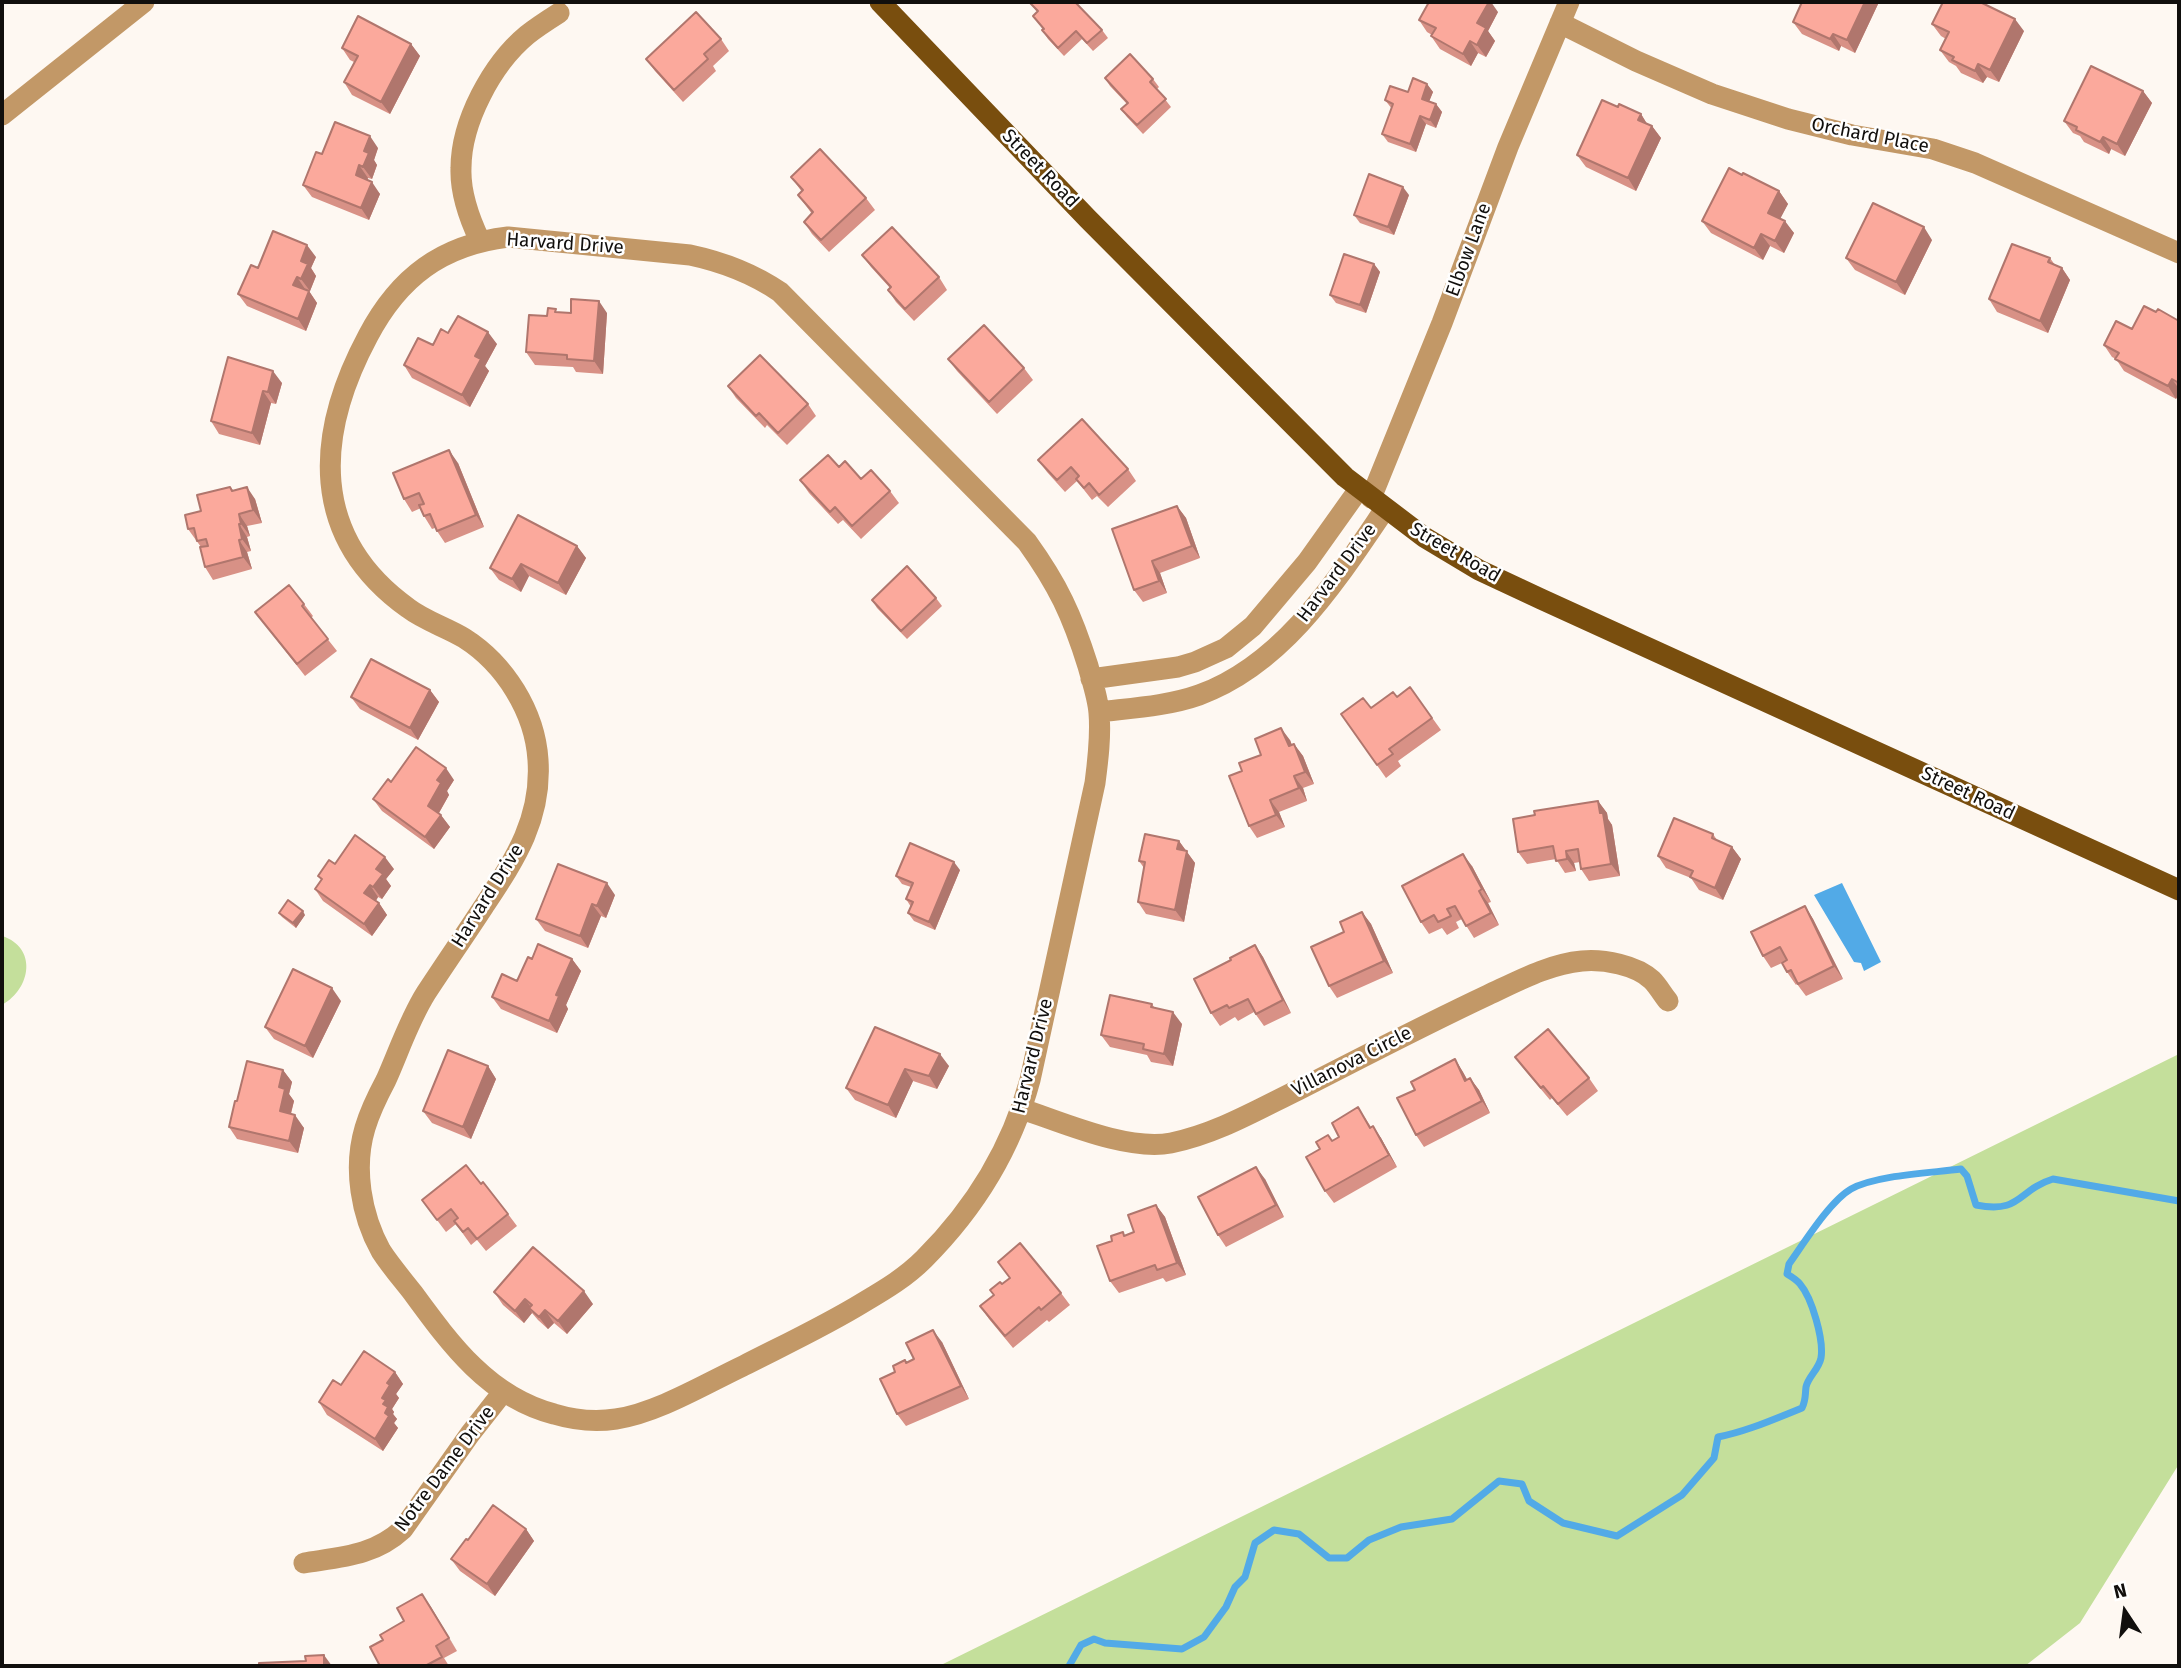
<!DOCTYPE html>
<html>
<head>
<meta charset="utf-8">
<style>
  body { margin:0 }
  #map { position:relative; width:2181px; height:1668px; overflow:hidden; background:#fef8f2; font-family:"Fira Sans",sans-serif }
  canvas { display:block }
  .frame { position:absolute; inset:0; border:4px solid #110f0d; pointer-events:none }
  .north { position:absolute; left:2090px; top:1577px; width:70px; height:70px; -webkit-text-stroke:5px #fff; paint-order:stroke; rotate:347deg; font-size:19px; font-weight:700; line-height:28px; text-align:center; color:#110f0d }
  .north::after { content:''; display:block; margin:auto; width:24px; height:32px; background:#110f0d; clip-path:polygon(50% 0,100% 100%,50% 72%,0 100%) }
</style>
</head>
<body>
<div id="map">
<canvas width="2181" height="1668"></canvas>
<div class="frame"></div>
<div class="north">N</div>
</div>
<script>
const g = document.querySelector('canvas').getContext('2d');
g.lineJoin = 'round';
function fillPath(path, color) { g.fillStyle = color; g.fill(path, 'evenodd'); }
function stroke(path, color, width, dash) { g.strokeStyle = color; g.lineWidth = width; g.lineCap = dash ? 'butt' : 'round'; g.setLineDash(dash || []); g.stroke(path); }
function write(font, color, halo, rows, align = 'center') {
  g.font = font + ' "Fira Sans",sans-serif'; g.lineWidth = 5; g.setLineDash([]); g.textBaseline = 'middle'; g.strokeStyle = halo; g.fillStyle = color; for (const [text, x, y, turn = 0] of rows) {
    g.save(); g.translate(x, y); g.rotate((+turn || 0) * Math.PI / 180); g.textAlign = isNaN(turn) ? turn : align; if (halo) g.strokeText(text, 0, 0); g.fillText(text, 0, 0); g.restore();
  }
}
fillPath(new Path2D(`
  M2 936C37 947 32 988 2 1005Z
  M2179 1054V1464L2080 1623 2025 1666H939Z`), '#c4df9b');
fillPath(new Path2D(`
  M1842 883 1881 962 1864 971 1861 963 1854 962 1814 895Z`), '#52aae7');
stroke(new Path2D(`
  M1069 1666 1081 1645 1094 1639 1105 1643 1182 1649 1204 1637 1226 1607 1235 1587 1245 1577 1255 1543 1274 1530 1299 1534 1329 1558H1347L1369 1540 1401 1527 1452 1519 1499 1481 1522 1484 1529 1501 1563 1523 1617 1536 1682 1495 1714 1458 1718 1437C1748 1431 1774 1419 1802 1408 1806 1400 1805 1395 1806 1387 1808 1377 1819 1369 1821 1358 1824 1340 1812 1298 1800 1284 1797 1280 1792 1277 1787 1274L1789 1264C1804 1243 1830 1201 1851 1189 1876 1175 1931 1173 1961 1169L1967 1176 1976 1205C2022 1214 2017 1190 2053 1179L2179 1201`), '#52aae7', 7);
stroke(new Path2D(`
  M1560 23 1636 61 1712 94 1788 119 1852 135 1933 149 1975 163 2179 253
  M2 115 144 2
  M508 237 690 255C723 262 752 273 780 292L1027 542C1058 585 1072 615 1088 666 1092 681 1098 698 1099 713 1101 736 1098 760 1095 783L1030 1080C1011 1150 975 1208 924 1259 906 1277 886 1289 864 1302 825 1326 784 1345 743 1366 705 1384 657 1413 616 1419 596 1422 574 1420 554 1414 489 1397 451 1345 413 1293 402 1279 390 1265 381 1251 361 1215 353 1168 365 1128 370 1111 378 1095 386 1080 399 1051 409 1020 426 993 445 964 465 935 484 906 515 859 542 819 538 760 535 712 505 664 464 638 446 627 425 621 408 608 309 537 315 435 368 336 399 277 442 245 508 237Z
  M480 241C469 218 460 193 461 168 461 122 492 64 527 35 537 27 548 20 559 13
  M1371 498 1442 323 1508 147 1569 2
  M1091 679 1178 667 1195 662 1226 648 1253 626 1307 562 1359 489
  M1099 712C1132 708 1168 706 1199 695 1284 664 1336 581 1385 509
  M1022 1109C1064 1123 1127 1151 1171 1143 1216 1134 1257 1110 1298 1090 1361 1058 1424 1025 1488 995 1518 981 1549 964 1582 961 1604 959 1636 965 1652 980 1658 986 1663 995 1668 1001
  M304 1563C341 1557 374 1556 403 1529L470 1434 503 1392`), '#c29867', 21);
stroke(new Path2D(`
  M880 2 1088 219 1345 477 1424 537 1479 570 1541 599 2179 890`), '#794e0e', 21);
fillPath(new Path2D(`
  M1029 2 1102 30 1108 38 1093 51 1082 39 1064 56 1048 39 1042 30 1043 29 1033 16 1037 12Z
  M1802 2H1879L1855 53 1841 46 1839 51 1802 34 1793 22Z
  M1498 12 1488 31 1495 41 1486 57 1478 53 1471 66 1440 49 1431 36 1432 35 1427 32 1419 20Z
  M1932 24 2024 31 1999 82 1987 77 1983 83 1961 73 1956 66 1949 62 1940 50 1946 39 1941 36Z
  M721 39 729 51 713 66 716 71 683 102 655 71 646 59Z
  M411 44 420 56 390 114 352 95 344 82 354 62 350 60 342 48Z
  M1105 78 1153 79 1159 87 1157 89 1171 107 1143 134 1127 117 1121 109 1127 104 1110 86Z
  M1427 84 1433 92 1429 101 1436 104 1442 112 1436 128 1426 124 1416 152 1388 142 1382 134 1392 109 1385 100 1408 92Z
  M2143 91 2152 103 2125 156 2111 149 2109 154 2084 142 2080 136 2073 133 2064 121Z
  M1618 107 1641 114 1647 124 1652 126 1661 138 1636 191 1586 167 1577 155Z
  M378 148 374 160 377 165 372 179 368 178 367 180 380 194 369 220 312 197 303 185 322 154Z
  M791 177 866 198 875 210 829 252 812 234 804 222 812 214 798 195 802 192Z
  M1779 191 1788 204 1780 218 1794 233 1784 253 1770 246 1763 260 1711 233 1702 221Z
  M1409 195 1394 235 1360 223 1354 215Z
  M1932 240 1905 295 1855 270 1846 258Z
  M862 255 939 277 947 290 914 321 896 302 888 290 890 288 871 267Z
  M316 257 311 268 316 276 310 291 305 290 309 291 317 303 306 331 247 306 238 294 258 268Z
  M2050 258 2055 265 2062 268 2070 280 2048 333 1997 312 1989 299Z
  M1374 264 1380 272 1366 313 1336 303 1330 295Z
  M558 312 607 313 603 374 576 372 573 367 535 365 526 352 547 316Z
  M2156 312 2179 321V393L2176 399 2124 371 2116 359 2112 357 2104 345 2132 329Z
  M448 333 497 344 485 366 489 371 470 407 412 378 404 365Z
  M228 357 282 383 276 404 271 403 260 445 219 434 211 421Z
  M948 359 1024 368 1033 380 997 414 957 371Z
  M728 386 808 404 816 416 787 445 767 425 765 428 736 398Z
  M1038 460 1128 469 1136 481 1108 507 1097 496 1092 500 1077 481 1065 492 1047 472Z
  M458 463 484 527 445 543 435 528 432 529 424 516 421 508 412 512 404 499Z
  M839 467 861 479 890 491 899 503 861 539 843 520 838 524 809 493 800 480Z
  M230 487 233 490 255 499 262 523 247 526 250 536 247 537 251 551 247 552 252 569 213 580 205 567 201 547 188 529 201 511Z
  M1177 506 1186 518 1200 558 1160 573 1167 593 1143 602 1134 590Z
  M577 546 586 558 566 595 529 576 521 592 499 580 490 568Z
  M936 598 942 606 907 639 877 608 872 600Z
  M304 604 313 616 311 618 337 651 305 676 255 612Z
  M1410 687 1441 730 1398 761 1401 766 1386 778 1341 714 1371 708 1397 697Z
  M430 690 439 702 418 740 360 709 351 697Z
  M1290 740 1292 745 1294 744 1303 756 1314 784 1303 788 1307 801 1279 812 1285 827 1257 838 1249 826 1242 771 1261 755Z
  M454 780 447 791 449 795 439 813 450 827 434 849 382 811 373 799 391 782Z
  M1598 801 1607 813 1608 819 1612 825 1620 876 1589 881 1581 869 1580 862 1574 863 1576 871 1565 873 1556 859 1527 864 1518 852 1535 815Z
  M1713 834 1717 840 1732 847 1741 859 1723 900 1699 890 1691 878 1666 868 1658 856Z
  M1179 841 1195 863 1184 922 1146 914 1138 902 1144 868 1139 861Z
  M335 864 394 869 386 879 391 886 382 899 378 897 376 901 379 903 387 915 372 936 323 901 315 889 321 880 318 876Z
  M1472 866 1491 902 1488 903 1499 925 1474 938 1462 919 1456 922 1459 928 1447 935 1442 928 1429 934 1421 922Z
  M960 870 935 930 914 921 908 913 911 907 906 899 911 887 902 884 896 876Z
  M615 895 606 918 601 916 588 948 545 931 536 919Z
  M1805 906 1813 919 1843 979 1806 996 1797 984 1796 985 1787 972 1782 963 1771 968 1763 956Z
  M1362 912 1371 924 1393 973 1337 998 1329 986 1344 932Z
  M279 913 305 915 296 928 282 917Z
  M1255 945 1263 957 1291 1013 1264 1026 1254 1012 1238 1021 1235 1017 1220 1026 1211 1013 1231 960Z
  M532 959H572L581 971 566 1005 568 1009 557 1033 501 1009 492 997 517 981Z
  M341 1001 313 1058 274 1039 265 1027Z
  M1152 1004 1154 1007 1182 1024 1173 1066 1151 1062 1147 1055 1110 1047 1101 1035Z
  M875 1027 949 1066 937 1089 913 1081 896 1118 855 1100 846 1088Z
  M1515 1057 1589 1078 1598 1091 1567 1116 1552 1098 1550 1100 1524 1069Z
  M1455 1059 1467 1079 1470 1078 1479 1090 1490 1113 1424 1147 1416 1135 1415 1090Z
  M488 1066 496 1079 471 1139 432 1123 423 1111Z
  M283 1070 292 1082 289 1094 294 1101 291 1114 304 1128 298 1153 237 1139 229 1127 237 1101Z
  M1358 1107 1371 1127 1381 1138 1397 1167 1334 1203 1325 1191 1320 1149 1339 1137Z
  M1265 1179 1284 1217 1226 1247 1218 1235Z
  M422 1200 508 1214 517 1226 486 1251 477 1240 471 1245 456 1224 446 1232Z
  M1156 1205 1165 1217 1186 1275 1166 1282 1163 1278 1119 1293 1110 1281 1125 1236 1134 1232Z
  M998 1262 1061 1293 1070 1305 1049 1322 1047 1320 1013 1348 989 1319 980 1306 994 1295 990 1290 1002 1284 1010 1278Z
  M494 1292 593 1304 567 1334 554 1323 548 1329 538 1320 532 1313 524 1323 503 1305Z
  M942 1342 969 1399 906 1426 897 1414 895 1372 907 1363Z
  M395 1372 403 1384 396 1394 399 1398 392 1409 394 1412 393 1414 397 1419 394 1423 398 1428 383 1451 327 1415 319 1402 341 1385Z
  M526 1529 534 1541 495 1596 460 1571 451 1559 468 1540Z
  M422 1594 457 1651 444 1658 449 1666H380L383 1640 404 1621Z`), '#d89186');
fillPath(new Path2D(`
  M1489 2H1491L1498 12 1488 31 1495 41 1486 57 1477 45V23Z
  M1865 2H1879L1855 53 1847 40Z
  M2015 19 2024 31 1999 82 1990 70Z
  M1833 34 1841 46 1839 51 1830 39Z
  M1470 41 1478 53 1471 66 1463 54Z
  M411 44 420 56 390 114 381 102Z
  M1978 64 1987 77 1983 83 1975 71Z
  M1427 84 1433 92 1427 107 1422 99Z
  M2143 91 2152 103 2125 156 2117 144Z
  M1436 104 1442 112 1436 128 1430 120Z
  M1641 114 1649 127 1638 120Z
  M1420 116 1426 124 1416 152 1410 144Z
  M1652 126 1661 138 1636 191 1628 178Z
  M370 136 378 148 374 160 377 165 372 179 363 167 364 151Z
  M2103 137 2111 149 2109 154 2100 142Z
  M359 165 368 178 364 187 356 175Z
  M372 182 380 194 369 220 361 208Z
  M1403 187 1409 195 1394 235 1388 227Z
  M1779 191 1788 204 1777 225 1768 213Z
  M1785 221 1794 233 1784 253 1775 241Z
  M1924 227 1932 240 1905 295 1896 282Z
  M1761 234 1770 246 1763 260 1754 248Z
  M307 245 316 257 311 268 316 276 310 291 301 279V261Z
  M1374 264 1380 272 1366 313 1360 305Z
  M2062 268 2070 280 2048 333 2040 321Z
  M297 277 305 289 302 297 293 285Z
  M309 291 317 303 306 331 298 319Z
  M599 301 607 313 603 374 594 361Z
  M488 332 497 344 485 366 489 371 470 407 462 395 475 356Z
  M273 371 282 383 276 404 268 392Z
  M2172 379 2179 389V393L2176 399 2168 386Z
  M263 391 271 403 260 445 252 433Z
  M449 450 458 463 484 527 476 515Z
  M247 487 255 499 262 523 253 510Z
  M1177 506 1186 518 1200 558 1192 546Z
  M239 514 247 526 250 536 241 524Z
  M239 524 247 537 251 551 242 539Z
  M239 540 247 552 252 569 243 557Z
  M577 546 586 558 566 595 558 583Z
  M1152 561 1160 573 1167 593 1159 581Z
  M521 564 529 576 521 592 512 579Z
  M430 690 439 702 418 740 410 728Z
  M1281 728 1290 740 1297 759 1289 746Z
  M1294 744 1303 756 1314 784 1305 772Z
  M446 768 454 780 447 791 449 795 436 818 428 806 437 780Z
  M1294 776 1303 788 1307 801 1299 788Z
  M1270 800 1279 812 1285 827 1276 815Z
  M1598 801 1607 813 1608 819 1612 825 1620 876 1611 864Z
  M441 815 450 827 434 849 425 837Z
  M1179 841 1195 863 1184 922 1175 910 1177 849Z
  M1732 847 1741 859 1723 900 1715 888Z
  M1566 851 1574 863 1576 871 1567 859Z
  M1463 854 1472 866 1491 902 1482 889Z
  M385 857 394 869 386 879 391 886 382 899 373 887 376 869Z
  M954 862 960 870 935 930 929 922Z
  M607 883 615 895 606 918 597 906Z
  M370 885 378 897 373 905 364 893Z
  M1479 891 1488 903 1499 925 1491 913Z
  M379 903 387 915 372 936 364 924Z
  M592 904 601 916 588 948 580 936Z
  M1805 906 1813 919 1843 979 1834 966Z
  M303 911 305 915 296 928 293 923Z
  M1362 912 1371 924 1393 973 1384 961Z
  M1255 945 1263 957 1291 1013 1283 1000Z
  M572 959 581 971 566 1005 568 1009 557 1033 549 1021 556 995Z
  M332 988 341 1001 313 1058 305 1046Z
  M1173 1012 1182 1024 1173 1066 1164 1054Z
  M940 1054 949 1066 937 1089 929 1076Z
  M1455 1059 1463 1072 1474 1093 1465 1081Z
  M488 1066 496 1079 471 1139 463 1127Z
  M905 1069 913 1081 896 1118 888 1105Z
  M283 1070 292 1082 289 1094 294 1101 288 1124 280 1111 279 1087Z
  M1470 1078 1479 1090 1490 1113 1482 1101Z
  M295 1115 304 1128 298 1153 289 1141Z
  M1373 1126 1381 1138 1397 1167 1389 1155Z
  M1256 1167 1265 1179 1284 1217 1276 1205Z
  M1156 1205 1165 1217 1186 1275 1177 1263Z
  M584 1291 593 1304 567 1334 558 1321Z
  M525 1299 534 1311 529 1308 532 1313 524 1323 515 1311Z
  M545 1310 554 1323 548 1329 539 1317Z
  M933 1330 942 1342 969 1399 961 1386Z
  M395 1372 403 1384 396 1394 399 1398 392 1409 394 1412 393 1414 397 1419 394 1423 398 1428 383 1451 375 1439 385 1413 382 1398 387 1383Z
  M526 1529 534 1541 495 1596 487 1584Z
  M422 1594 431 1607 457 1651 449 1638Z
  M324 1655 332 1666H324Z`), '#b0766d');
const building = new Path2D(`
  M1029 2H1075L1102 30 1087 43 1076 31 1058 48 1042 30 1044 29 1033 16 1038 11Z
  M1429 2H1489L1477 23 1486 28 1477 45 1470 41 1463 54 1431 36 1436 28 1419 20Z
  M1802 2H1865L1847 40 1833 34 1830 39 1793 22Z
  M1943 2H1980L2015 19 1990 70 1978 64 1975 71 1952 60 1954 57 1940 50 1949 32 1932 24Z
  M696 12 721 39 704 54 708 59 674 90 646 59Z
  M358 16 411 44 381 102 344 82 358 56 342 48Z
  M1130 54 1153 79 1150 82 1166 99 1137 125 1121 109 1128 103 1105 78Z
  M2091 66 2143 91 2117 144 2103 137 2100 142 2076 130 2077 127 2064 121Z
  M1413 78 1427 84 1422 99 1436 104 1430 120 1420 116 1410 144 1382 134 1393 104 1385 100 1390 86 1408 92Z
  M1602 100 1618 107 1619 104 1641 114 1638 120 1652 126 1628 178 1577 155Z
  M335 122 370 136 364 151 369 153 363 167 359 165 356 175 372 182 361 208 303 185 316 152 322 154Z
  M820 149 866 198 821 240 804 222 813 212 798 195 803 190 791 177Z
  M1729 168 1742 175 1743 173 1779 191 1768 213 1785 221 1775 241 1761 234 1754 248 1702 221Z
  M1369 174 1403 187 1388 227 1354 215Z
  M1873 203 1924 227 1896 282 1846 258Z
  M892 227 939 277 905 309 888 290 891 287 862 255Z
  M273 231 307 245 301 261 308 264 301 279 297 277 293 285 309 291 298 319 238 294 251 265 258 268Z
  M2012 244 2050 258 2048 262 2062 268 2040 321 1989 299Z
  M1344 254 1374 264 1360 305 1330 295Z
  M571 299 599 301 594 361 567 359V355L526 352 529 315 547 316 548 308 556 309 555 312 571 313Z
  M2144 306 2156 312 2158 309 2179 321V383L2172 379 2168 386 2115 359 2119 353 2104 345 2116 321 2132 329Z
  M458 316 488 332 475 356 481 359 462 395 404 365 418 338 433 345 441 329 448 333Z
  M984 325 1024 368 989 402 948 359Z
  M760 355 808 404 778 433 759 413 756 416 728 386Z
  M228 357 273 371 268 392 263 391 252 433 211 421Z
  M1082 419 1128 469 1099 495 1089 483 1084 488 1076 479 1079 476 1071 467 1057 480 1038 460Z
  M449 450 476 515 437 531 430 514 424 516 419 505 424 504 419 493 404 499 393 473Z
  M828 455 839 467 845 461 861 479 871 470 890 491 852 526 835 507 830 512 800 480Z
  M230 487 232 491 247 487 253 510 239 514 241 524H239L242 539 239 540 243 557 205 567 200 547 208 546 206 539 197 541 194 528 188 529 185 515 201 511 197 495Z
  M1177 506 1192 546 1152 561 1159 581 1134 590 1112 529Z
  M518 515 577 546 558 583 521 564 512 579 490 568Z
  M907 566 936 598 901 631 872 600Z
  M289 585 304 604 302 606 328 639 297 664 255 612Z
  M371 659 430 690 410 728 351 697Z
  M1410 687 1432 718 1389 749 1393 754 1377 765 1341 714 1363 698 1371 708 1393 692 1397 697Z
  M1281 728 1289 746 1294 744 1305 772 1294 776 1299 788 1270 800 1276 815 1249 826 1229 776 1242 771 1239 763 1261 755 1255 739Z
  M416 747 446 768 437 780 441 783 428 806 441 815 425 837 373 799 388 779 391 782Z
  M1598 801 1600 813H1603L1611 864 1581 869 1578 849 1566 851 1567 859 1556 861 1553 846 1518 852 1513 819 1535 815 1534 811Z
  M1674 818 1713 834 1712 838 1732 847 1715 888 1690 877 1693 871 1658 856Z
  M1145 834 1179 841 1177 849 1187 851 1175 910 1138 902 1145 862 1139 861Z
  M355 835 385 857 376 869 383 874 373 887 370 885 364 893 379 903 364 924 315 889 322 879 318 876 329 860 335 864Z
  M910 843 954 862 929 922 908 913 913 902 906 899 913 883 896 876Z
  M1463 854 1482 889 1479 891 1491 913 1466 926 1455 906 1447 909 1451 916 1438 922 1434 915 1421 922 1402 886Z
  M558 864 607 883 597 906 592 904 580 936 536 919Z
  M288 900 303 911 293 923 279 913Z
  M1805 906 1834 966 1798 984 1791 970 1787 972 1782 963 1787 960 1780 947 1763 956 1751 932Z
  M1362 912 1384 961 1329 986 1311 947 1344 932 1340 922Z
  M538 944 572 959 556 995 559 996 549 1021 492 997 502 974 517 981 528 957 532 959Z
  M1255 945 1283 1000 1256 1014 1248 999 1229 1008 1227 1005 1211 1013 1194 979 1231 960 1230 958Z
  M293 969 332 988 305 1046 265 1027Z
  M1110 995 1152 1004 1151 1007 1173 1012 1164 1054 1143 1049 1144 1044 1101 1035Z
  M875 1027 940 1054 929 1076 905 1069 888 1105 846 1088Z
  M1548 1029 1589 1078 1558 1104 1543 1086 1541 1088 1515 1057Z
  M448 1050 488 1066 463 1127 423 1111Z
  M1455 1059 1465 1081 1470 1078 1482 1101 1416 1135 1397 1098 1415 1090 1411 1082Z
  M247 1061 283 1070 279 1087 285 1089 280 1111 295 1115 289 1141 229 1127 235 1101H237Z
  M1358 1107 1370 1128 1373 1126 1389 1155 1325 1191 1306 1157 1320 1149 1316 1142 1328 1135 1332 1141 1339 1137 1332 1123Z
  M466 1165 481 1184 483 1182 508 1214 477 1239 468 1228 463 1232 454 1221 458 1218 451 1209 437 1220 422 1200Z
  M1256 1167 1276 1205 1218 1235 1198 1197Z
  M1156 1205 1177 1263 1157 1270 1155 1265 1110 1281 1097 1246 1112 1241 1111 1236 1123 1232 1124 1236 1134 1232 1128 1215Z
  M1020 1243 1061 1293 1041 1310 1039 1307 1005 1336 980 1306 994 1295 990 1290 1000 1282 1002 1284 1010 1278 998 1262Z
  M533 1247 584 1291 558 1321 545 1310 539 1317 529 1308 532 1305 525 1299 515 1311 494 1292Z
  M933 1330 961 1386 897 1414 880 1379 895 1372 893 1366 905 1360 906 1363 914 1359 906 1343Z
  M364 1351 395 1372 387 1383 390 1385 382 1398 386 1400 383 1404 388 1407 385 1413 389 1416 375 1439 319 1402 333 1380 341 1385Z
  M493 1505 526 1529 487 1584 451 1559 466 1539 468 1540Z
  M422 1594 449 1638 436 1646 442 1657 425 1666H380L370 1647 383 1640 380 1635 404 1621 397 1608Z
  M324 1655V1666H259V1663L306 1661 305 1656Z`);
fillPath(building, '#fba99c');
stroke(building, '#b0766d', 2);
write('19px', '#110f0d', '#fff', [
  ["Orchard Place",1870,136,11],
  ["Street Road",1040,169,46],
  ["Harvard Drive",565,244,4],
  ["Elbow Lane",1469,250,-70],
  ["Street Road",1455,553,30],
  ["Harvard Drive",1337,573,-53],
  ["Street Road",1968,794,25],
  ["Harvard Drive",488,896,-58],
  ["Harvard Drive",1033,1056,-76],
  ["Villanova Circle",1352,1062,-27],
  ["Notre Dame Drive",445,1469,-53]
]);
</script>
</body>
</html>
